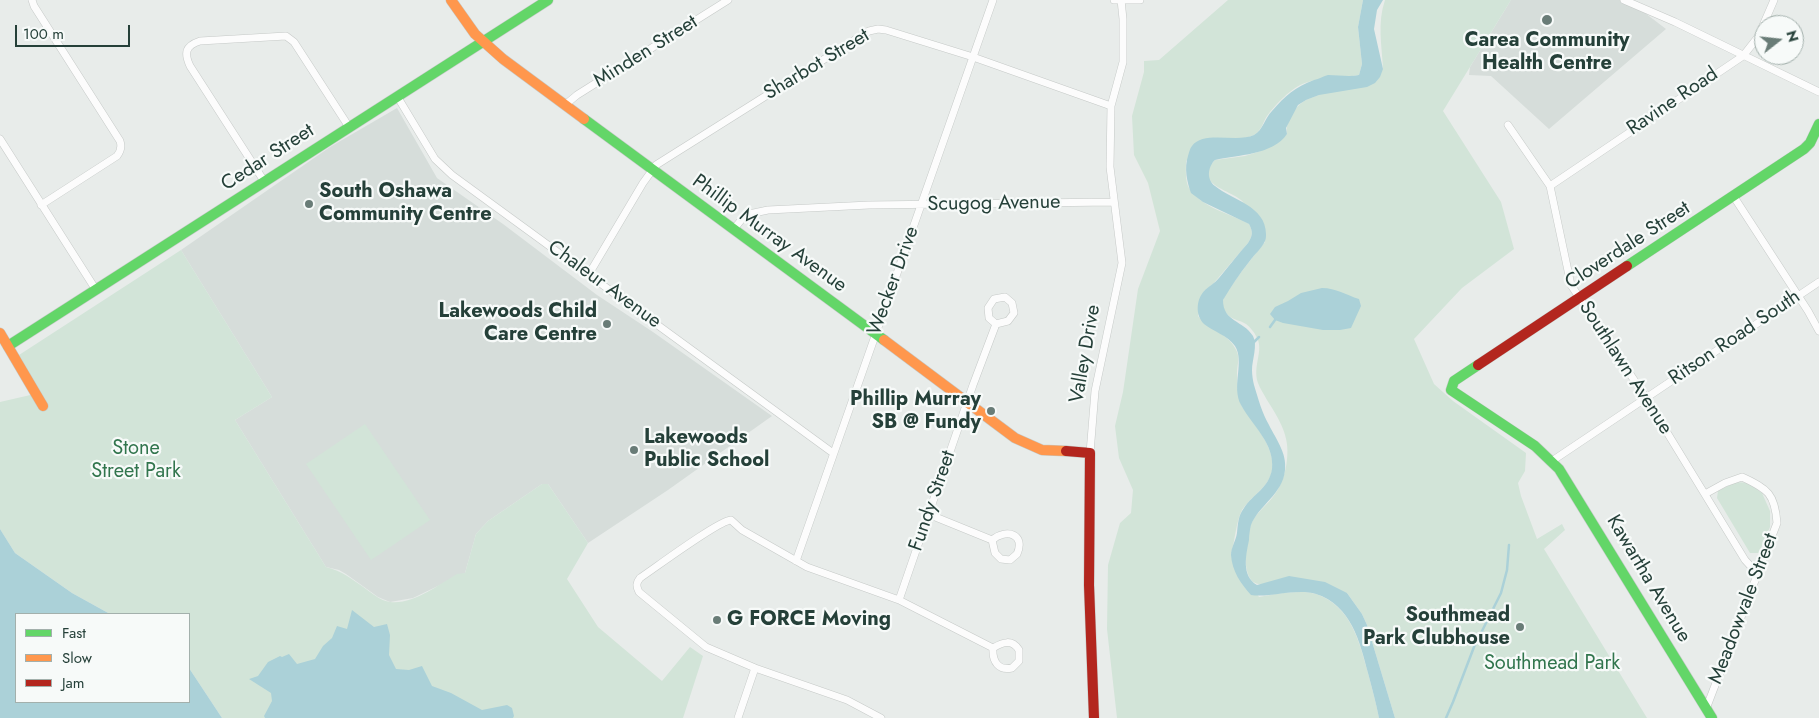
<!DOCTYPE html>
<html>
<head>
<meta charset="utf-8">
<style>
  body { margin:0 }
  #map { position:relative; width:1819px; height:718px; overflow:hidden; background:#e8ecea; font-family:Jost,sans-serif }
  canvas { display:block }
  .legend { position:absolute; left:15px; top:613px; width:175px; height:90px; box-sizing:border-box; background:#f7faf9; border:1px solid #a3b0ac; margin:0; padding:6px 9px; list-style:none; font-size:15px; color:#254039 }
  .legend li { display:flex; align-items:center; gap:10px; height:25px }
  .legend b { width:25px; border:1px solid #a3b0ac }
  .north { position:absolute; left:1754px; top:15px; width:50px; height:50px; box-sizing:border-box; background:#f7faf9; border:1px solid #a3b0ac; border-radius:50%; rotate:74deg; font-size:14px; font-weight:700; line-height:20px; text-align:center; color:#254039 }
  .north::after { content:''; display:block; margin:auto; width:18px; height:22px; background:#697c77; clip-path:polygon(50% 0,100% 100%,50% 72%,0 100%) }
  .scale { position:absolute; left:15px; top:25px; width:115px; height:22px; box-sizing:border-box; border:2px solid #254039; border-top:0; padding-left:6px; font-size:15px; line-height:18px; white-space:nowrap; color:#254039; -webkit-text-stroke:4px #f7faf9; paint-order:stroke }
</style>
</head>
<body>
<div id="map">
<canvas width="1819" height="718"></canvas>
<ul class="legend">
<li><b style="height:6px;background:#63d668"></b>Fast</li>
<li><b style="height:6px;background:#ff974d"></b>Slow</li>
<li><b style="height:6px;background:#b3261e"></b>Jam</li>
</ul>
<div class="north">N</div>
<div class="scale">100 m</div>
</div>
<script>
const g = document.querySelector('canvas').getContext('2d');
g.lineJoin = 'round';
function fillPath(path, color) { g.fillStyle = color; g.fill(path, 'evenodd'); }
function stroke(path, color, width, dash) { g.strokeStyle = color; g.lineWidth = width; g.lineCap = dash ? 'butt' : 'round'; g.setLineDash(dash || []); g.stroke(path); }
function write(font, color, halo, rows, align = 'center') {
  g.font = font + ' Jost,sans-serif'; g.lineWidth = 4.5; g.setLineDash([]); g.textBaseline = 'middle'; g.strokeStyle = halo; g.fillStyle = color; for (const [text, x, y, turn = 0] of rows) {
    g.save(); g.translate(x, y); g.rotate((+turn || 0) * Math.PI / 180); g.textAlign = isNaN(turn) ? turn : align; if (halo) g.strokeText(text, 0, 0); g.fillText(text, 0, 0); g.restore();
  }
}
fillPath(new Path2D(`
  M1511 0H1628L1666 29 1549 129 1491 76 1469 75 1470 67Z
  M397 108 437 178 503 224 597 295 653 332 772 416 668 490 588 543 548 484H542L488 521 476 534 465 573 413 598 390 602 378 597 346 574 339 570 326 567 235 420 272 397 181 250 330 147Z`), '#d6ddda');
fillPath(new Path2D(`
  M1228 0H1363L1358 27 1362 64 1359 75C1342 78 1321 77 1305 83 1291 88 1276 104 1267 116 1263 122 1262 130 1254 135 1241 142 1223 138 1209 138L1186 161C1186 169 1185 181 1189 188 1202 208 1229 213 1249 224 1253 232 1253 235 1248 243L1213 284 1204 291 1198 316C1208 329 1227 333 1235 348 1241 357 1237 364 1237 373 1237 382 1238 396 1241 404 1242 408 1247 412 1249 416 1260 432 1278 454 1271 475 1265 490 1250 497 1242 510 1236 522 1235 540 1231 554L1259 597C1273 594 1303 589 1316 594 1351 606 1359 641 1368 673 1372 688 1376 703 1379 718H1117L1107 629 1108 565 1120 523 1131 513 1133 490 1119 458 1115 426 1123 392 1138 289 1160 231 1148 183 1134 155 1132 116 1144 72V61L1159 60Z
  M1385 0H1511L1443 111 1501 202 1514 249 1462 288 1414 339 1434 384 1453 401 1526 453 1525 471 1518 483 1521 496 1537 539 1562 524 1565 530 1544 549 1647 718H1395L1367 625 1362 614 1347 593 1264 584C1238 588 1246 539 1251 524 1256 513 1265 507 1272 498 1281 487 1286 472 1287 459 1290 436 1279 419 1267 400 1264 394 1260 389 1258 383 1252 365 1265 350 1256 336 1254 332 1250 327 1246 324 1240 320 1232 320 1227 314 1223 311 1221 305 1223 300 1224 296 1228 291 1231 287 1241 271 1253 257 1265 242 1260 233 1248 206 1241 200 1228 189 1193 184 1215 160L1245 156 1261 151 1287 134C1285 121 1295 106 1306 100L1383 69C1382 46 1377 23 1385 0Z
  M181 250 272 397 235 420 326 567C342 571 352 579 366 589 373 594 381 601 390 602 413 605 438 585 457 574L465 573 476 534 488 521 542 484H548L588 543 567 579 598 627 662 681 690 647 703 656 683 718H222L189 668V614H110L72 593 15 553 0 529V402L39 393 46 401 19 355Z
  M365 424 430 520 371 560 306 464Z
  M1736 482 1750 483 1762 493 1770 511V527L1759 553H1750L1717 498 1718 491Z`), '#d2e4d8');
fillPath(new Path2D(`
  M1363 0H1383L1377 10 1374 29 1383 69 1380 77 1375 83 1367 87 1319 95 1306 100 1298 105 1286 128 1287 134C1273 155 1237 155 1215 160 1208 167 1206 179 1215 186 1232 200 1266 206 1266 234 1266 236 1266 239 1265 241 1262 248 1253 256 1249 262 1239 274 1231 287 1223 300 1223 322 1243 320 1253 336 1258 345 1252 360 1252 370 1252 375 1253 381 1254 385 1258 398 1262 413 1269 425 1276 439 1287 453 1285 470 1283 494 1259 505 1251 525 1250 529 1249 535 1249 540 1246 555 1241 576 1257 585L1289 576 1325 582 1347 593 1362 614 1367 625 1395 718H1379C1376 703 1372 688 1368 673 1360 642 1351 605 1316 594 1296 588 1270 598 1251 595 1241 584 1232 571 1231 555 1231 548 1236 540 1237 533 1238 524 1238 516 1244 508 1253 494 1269 488 1272 469 1275 444 1252 425 1241 405 1231 386 1245 362 1235 346 1227 335 1214 332 1204 324 1195 315 1196 299 1205 290 1209 286 1215 283 1219 278 1229 266 1238 254 1248 243 1253 235 1253 232 1249 224L1203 202 1191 193C1187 182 1184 168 1188 156 1189 153 1190 148 1192 146 1203 130 1237 143 1254 135 1263 130 1265 118 1272 111 1285 96 1295 87 1314 80 1319 79 1324 76 1328 75 1339 75 1349 77 1359 75L1362 64 1358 27Z
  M1322 288C1336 288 1346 295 1359 299L1361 306 1351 328 1340 330H1323L1283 323 1275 320 1270 314 1275 307 1288 301 1301 293Z
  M0 529 15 553 72 593 110 614H16V702H189V668L222 718H0Z
  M352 610 374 627 387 624 390 635 389 655 396 669 409 670 422 666 432 686 451 693 482 710 507 705 512 708 514 716 513 718H265L264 716 272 701 271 693 249 679 258 676 268 662 280 656 282 657 289 654 297 664 315 659 323 646 332 638 337 626 347 629Z`), '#abd1d8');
stroke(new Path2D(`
  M1270 327 1275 320
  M1253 343 1259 337
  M1446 718 1453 702 1474 647 1501 593 1507 570 1509 545`), '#abd1d8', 2.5);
const street = new Path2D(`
  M32 0 34 6 120 141C122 147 121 151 117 156L41 205
  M1114 0H1140
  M1624 0 1675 22 1819 92
  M397 96 435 159 452 175 833 453
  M565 105 577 95 728 0
  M1508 125 1550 186 1571 285 1646 398 1745 560 1757 573
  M0 139 96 290
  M264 181 190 66C184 53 185 46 200 41L286 36 294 42 349 127
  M1550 186 1743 56 1758 37 1774 0
  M1734 197 1808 311 1819 331
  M733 230 742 219 749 214 768 210 869 205 1113 202
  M589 274 643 183 656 165 869 31 878 29 886 30 973 57 1111 106
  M1090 453 1095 391 1122 263 1110 167 1111 106 1123 62V19L1121 0
  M1552 461 1819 282
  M1705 494 1725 483 1742 477C1768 489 1775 494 1777 523L1706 709
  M928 514 992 540 995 553 1001 559 1010 560 1017 554C1026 534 1006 528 992 540
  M796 561 993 0
  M899 600 973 385 996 324 1008 321 1014 313 1012 303 1005 297 994 299 988 308 989 318 996 324
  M738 718 755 668
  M881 718 847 700 755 668 706 647 639 592C636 586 636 583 640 578 655 568 718 521 731 520L742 530 807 567 899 600 993 648C992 662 999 671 1012 668L1019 661V650C1012 639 1003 642 993 648`);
const fast = new Path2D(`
  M584 119 884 340
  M1627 266 1804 149 1810 143 1819 124
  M8 346 548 0
  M1478 365 1454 381 1451 390 1535 446 1559 469 1712 718`);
const slow = new Path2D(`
  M451 0 475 34 503 59 584 119
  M0 333 43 406
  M884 340 1015 438 1042 450 1066 451`);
const jam = new Path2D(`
  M1478 365 1627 266
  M1066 451 1090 453 1089 585 1094 718`);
stroke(street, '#c5c9c7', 8);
stroke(fast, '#c4c9c7', 11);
stroke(slow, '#c4c9c7', 11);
stroke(jam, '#c4c9c7', 11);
stroke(street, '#fcfcfc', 7);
stroke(fast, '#63d668', 10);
stroke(slow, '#ff974d', 10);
stroke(jam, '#b3261e', 10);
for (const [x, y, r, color] of [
  [1547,20,6,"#697c77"],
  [309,204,5,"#697c77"],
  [607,324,5,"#697c77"],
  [991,411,5,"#697c77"],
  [634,450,5,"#697c77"],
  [717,620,5,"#697c77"],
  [1520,627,5,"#697c77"]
]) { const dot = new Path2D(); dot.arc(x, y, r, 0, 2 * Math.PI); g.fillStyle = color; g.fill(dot); stroke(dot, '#f7faf9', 2); }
write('bold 20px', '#254039', '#f7faf9', [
  ["Carea Community",1547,41,"center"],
  ["Health Centre",1547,64,"center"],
  ["South Oshawa",319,192],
  ["Community Centre",319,215],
  ["Lakewoods Child",597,312,"right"],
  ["Care Centre",597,335,"right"],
  ["Phillip Murray",981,400,"right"],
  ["SB @ Fundy",981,423,"right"],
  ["Lakewoods",644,438],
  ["Public School",644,461],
  ["Southmead",1510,616,"right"],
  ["Park Clubhouse",1510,639,"right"],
  ["G FORCE Moving",727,620]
], 'left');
write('20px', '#254039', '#f7faf9', [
  ["Minden Street",646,52,-32],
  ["Sharbot Street",817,65,-31],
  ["Ravine Road",1673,102,-34],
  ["Cedar Street",268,158,-33],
  ["Scugog Avenue",994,204,-1],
  ["Phillip Murray Avenue",769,234,36],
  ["Cloverdale Street",1628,246,-33],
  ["Wecker Drive",894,281,-70],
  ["Chaleur Avenue",604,285,36],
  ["Ritson Road South",1735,338,-34],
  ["Valley Drive",1086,354,-80],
  ["Southlawn Avenue",1625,368,57],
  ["Fundy Street",933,501,-71],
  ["Kawartha Avenue",1648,579,59],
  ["Meadowvale Street",1744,609,-69]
]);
write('20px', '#31754d', '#f7faf9', [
  ["Stone",136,449],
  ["Street Park",136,472],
  ["Southmead Park",1552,664]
]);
</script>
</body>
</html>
